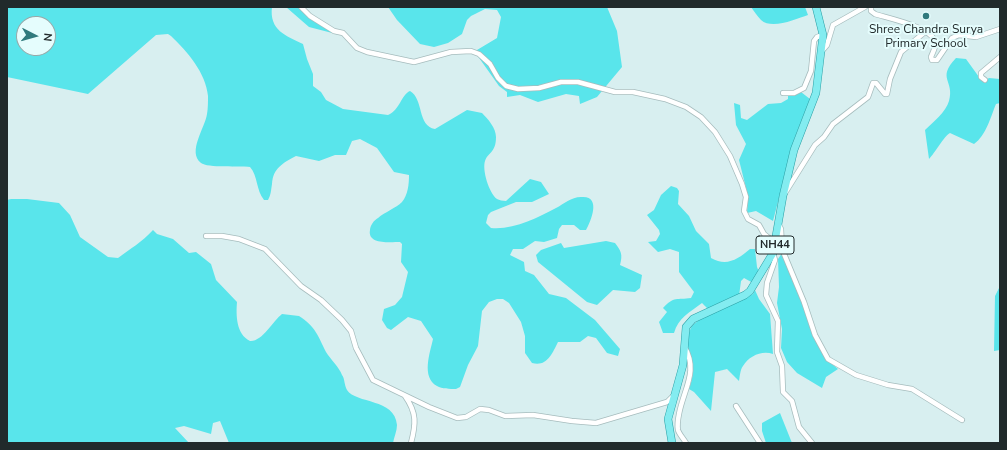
<!DOCTYPE html>
<html>
<head>
<meta charset="utf-8">
<style>
  body { margin:0 }
  #map { position:relative; width:1007px; height:450px; overflow:hidden; background:#d8eff0; font-family:"Nunito Sans",sans-serif }
  canvas { display:block }
  .frame { position:absolute; inset:0; border:8px solid #212a2b; pointer-events:none }
  .north { position:absolute; left:16px; top:16px; width:40px; height:40px; box-sizing:border-box; background:#e5fdfd; border:1px solid #97a9a9; border-radius:50%; rotate:96deg; font-size:11px; font-weight:700; line-height:16px; text-align:center; color:#212a2b }
  .north::after { content:''; display:block; margin:auto; width:14px; height:18px; background:#307a7d; clip-path:polygon(50% 0,100% 100%,50% 72%,0 100%) }
</style>
</head>
<body>
<div id="map">
<canvas width="1007" height="450"></canvas>
<div class="frame"></div>
<div class="north">N</div>
</div>
<script>
const g = document.querySelector('canvas').getContext('2d');
g.lineJoin = 'round';
function fillPath(path, color) { g.fillStyle = color; g.fill(path, 'evenodd'); }
function stroke(path, color, width, dash) { g.strokeStyle = color; g.lineWidth = width; g.lineCap = dash ? 'butt' : 'round'; g.setLineDash(dash || []); g.stroke(path); }
function write(font, color, halo, rows, align = 'center') {
  g.font = font + ' "Nunito Sans",sans-serif'; g.lineWidth = 4; g.setLineDash([]); g.textBaseline = 'middle'; g.strokeStyle = halo; g.fillStyle = color; for (const [text, x, y, turn = 0] of rows) {
    g.save(); g.translate(x, y); g.rotate((+turn || 0) * Math.PI / 180); g.textAlign = isNaN(turn) ? turn : align; if (halo) g.strokeText(text, 0, 0); g.fillText(text, 0, 0); g.restore();
  }
}
fillPath(new Path2D(`
  M7 7H272C269 30 286 36 303 44L307 59 313 74V86L321 92 326 100 343 109 388 115C400 110 401 95 410 91 424 99 417 126 435 129L467 110 482 113C488 119 496 128 496 137 496 153 488 152 485 161 482 170 489 193 497 199 499 200 503 201 506 201L530 179 541 182 549 194 532 202H516L491 212 488 215 486 223 491 228C514 230 537 218 556 208 564 204 571 197 581 197 602 195 591 221 586 230H580L574 225H562L559 229 557 238 544 242 535 241 523 249H513L510 255 524 262 525 271 534 275 549 294 566 298 595 320 620 349 618 356 607 353 596 338 588 336 580 342H558C552 354 547 367 532 363L525 353V336L521 322 509 303 503 299H497L489 302 482 311 478 346 468 365 460 387 456 389C450 389 442 389 437 386 421 377 430 353 433 339L421 321 408 317 391 330 387 328 382 320 384 309 395 305 402 297 408 272 401 262 402 244 400 242C391 242 367 245 370 230 370 226 374 220 378 218 385 212 396 208 402 202 408 195 409 184 409 175L394 172 377 148 360 139 352 141 346 155H335L319 161 296 156C283 163 273 168 272 184 271 190 271 195 268 200H264C256 190 258 176 250 167 241 166 207 168 201 163 187 152 205 128 207 114 208 109 208 101 208 96 206 73 187 51 171 36L168 34 156 35 88 94 7 77ZM24 24H48V48H24Z
  M286 7H300L320 24 340 35 309 27Z
  M388 7H607L617 31 622 67 597 97 580 104 579 96 566 94 538 102 520 95 507 97V92L499 86 477 55V50L497 38 501 17 497 10 485 9 471 16 467 20 462 34 448 43 434 47 420 44 397 20Z
  M751 7H805L808 15C796 19 772 30 761 20 757 16 754 11 751 7Z
  M956 58 966 59 979 77 986 80 989 78 1000 79V103L996 104C991 116 986 136 974 144L950 133C944 136 935 153 929 159L925 130C933 122 946 112 949 101 955 80 936 79 956 58Z
  M801 92 810 99 794 140 773 221 756 211 747 213 748 196 739 160 746 144 736 125 734 103 740 105 741 118 747 120 768 104 781 103 788 99V95Z
  M671 186 677 188 679 191 678 204 689 216 696 231 709 244 711 258C727 267 738 259 750 249H755L757 267 759 272 753 283 744 278 741 281 739 296 708 309 702 303C690 312 678 318 674 333H663L659 322 667 312 663 308C674 296 677 300 691 298L694 292 679 272V252L670 249 658 252 648 242 656 241 660 234 659 230 647 215 654 210 661 195Z
  M11 199H27L59 203 70 215 80 237 108 257 118 258C130 249 142 242 153 230L157 234 173 239 189 253 196 252 211 264 216 280 237 302C236 315 236 334 250 341 262 342 273 321 282 314L299 316C316 327 318 336 326 352 331 360 339 367 342 375 345 379 344 385 347 390 356 404 395 398 397 425 397 431 394 437 393 443H229L220 421 213 423 211 434 184 426 175 428 189 443H7V200Z
  M606 241 615 243C621 251 623 254 620 265L642 275 640 288 635 292 613 290 597 305 587 302 538 262 536 255 541 250 561 243 564 248Z
  M782 253 796 284 813 336 825 358 838 369 826 377 822 388 797 373 787 362 781 348 782 329 777 303 779 287 778 259Z
  M1000 286V350L994 351 995 296Z
  M755 290 759 299 770 314 773 354C762 350 749 356 743 366 740 370 740 376 739 381L727 369 715 372 711 411 694 392 689 389C697 367 690 365 688 345 687 339 689 329 693 325 702 316 740 300 753 294Z
  M780 413 792 443H766L762 431V423Z`), '#59e5eb');
const minor = new Path2D(`
  M301 7 310 16 334 31 343 33 357 48 367 52 414 62 451 52 471 51 479 54 490 64 498 78 506 86 518 89 539 88 561 82H578L615 92H633L665 99 686 107 701 117 715 132 730 156 742 184 746 197 744 211 748 219 759 225 764 234 775 243
  M871 7V11L875 14C887 18 938 28 935 45 935 49 932 54 931 57L932 60H937L952 38 959 35 976 37 1000 29
  M821 52 827 45 833 25 865 7
  M985 80 981 77V73L1000 57
  M783 93H794L804 88 811 71 814 41 817 37 823 35
  M785 193 815 145 824 137 833 124 868 97 873 83H876L885 94H887L890 79 901 52 925 32
  M778 223 781 229 782 249 804 302 815 335 828 359 856 375 888 385 912 389 962 420
  M206 236H222L239 239 265 249 301 286 321 300 342 320 351 331 356 348 373 380 429 407 457 418 466 417 480 409 489 410 505 416 533 415 572 421 596 423 667 402 673 396
  M773 253 775 260 767 283 766 295 778 321 777 352 782 366 783 392 792 401 799 427 812 443
  M684 346C699 371 684 388 679 414 678 419 677 425 678 430 679 434 684 439 686 443
  M405 396C417 413 416 424 411 443
  M736 406 760 443`);
const primary = new Path2D(`
  M672 443 668 419 683 365 686 327 693 319 745 295 750 291 773 253 783 196 794 150 816 93 823 35 816 7`);
stroke(minor, '#a6bcbd', 6);
stroke(primary, '#2ba0a5', 8);
stroke(minor, '#fff', 4.5);
stroke(primary, '#83ecf0', 7);
for (const [x, y, r, color] of [
  [926,16,4,"#307a7d"]
]) { const dot = new Path2D(); dot.arc(x, y, r, 0, 2 * Math.PI); g.fillStyle = color; g.fill(dot); stroke(dot, '#e5fdfd', 1.5); }
for (const [x, y, w] of [
  [775,245,38]
]) { const box = new Path2D(); box.roundRect(x - w / 2, y - 9, w, 18, 3); g.fillStyle = '#e5fdfd'; g.fill(box); stroke(box, '#212a2b', 1); }
write('bold 11px', '#212a2b', null, [
  ["NH44",775,245]
]);
write('12px', '#212a2b', '#e5fdfd', [
  ["Shree Chandra Surya",926,30],
  ["Primary School",926,44]
]);
</script>
</body>
</html>
